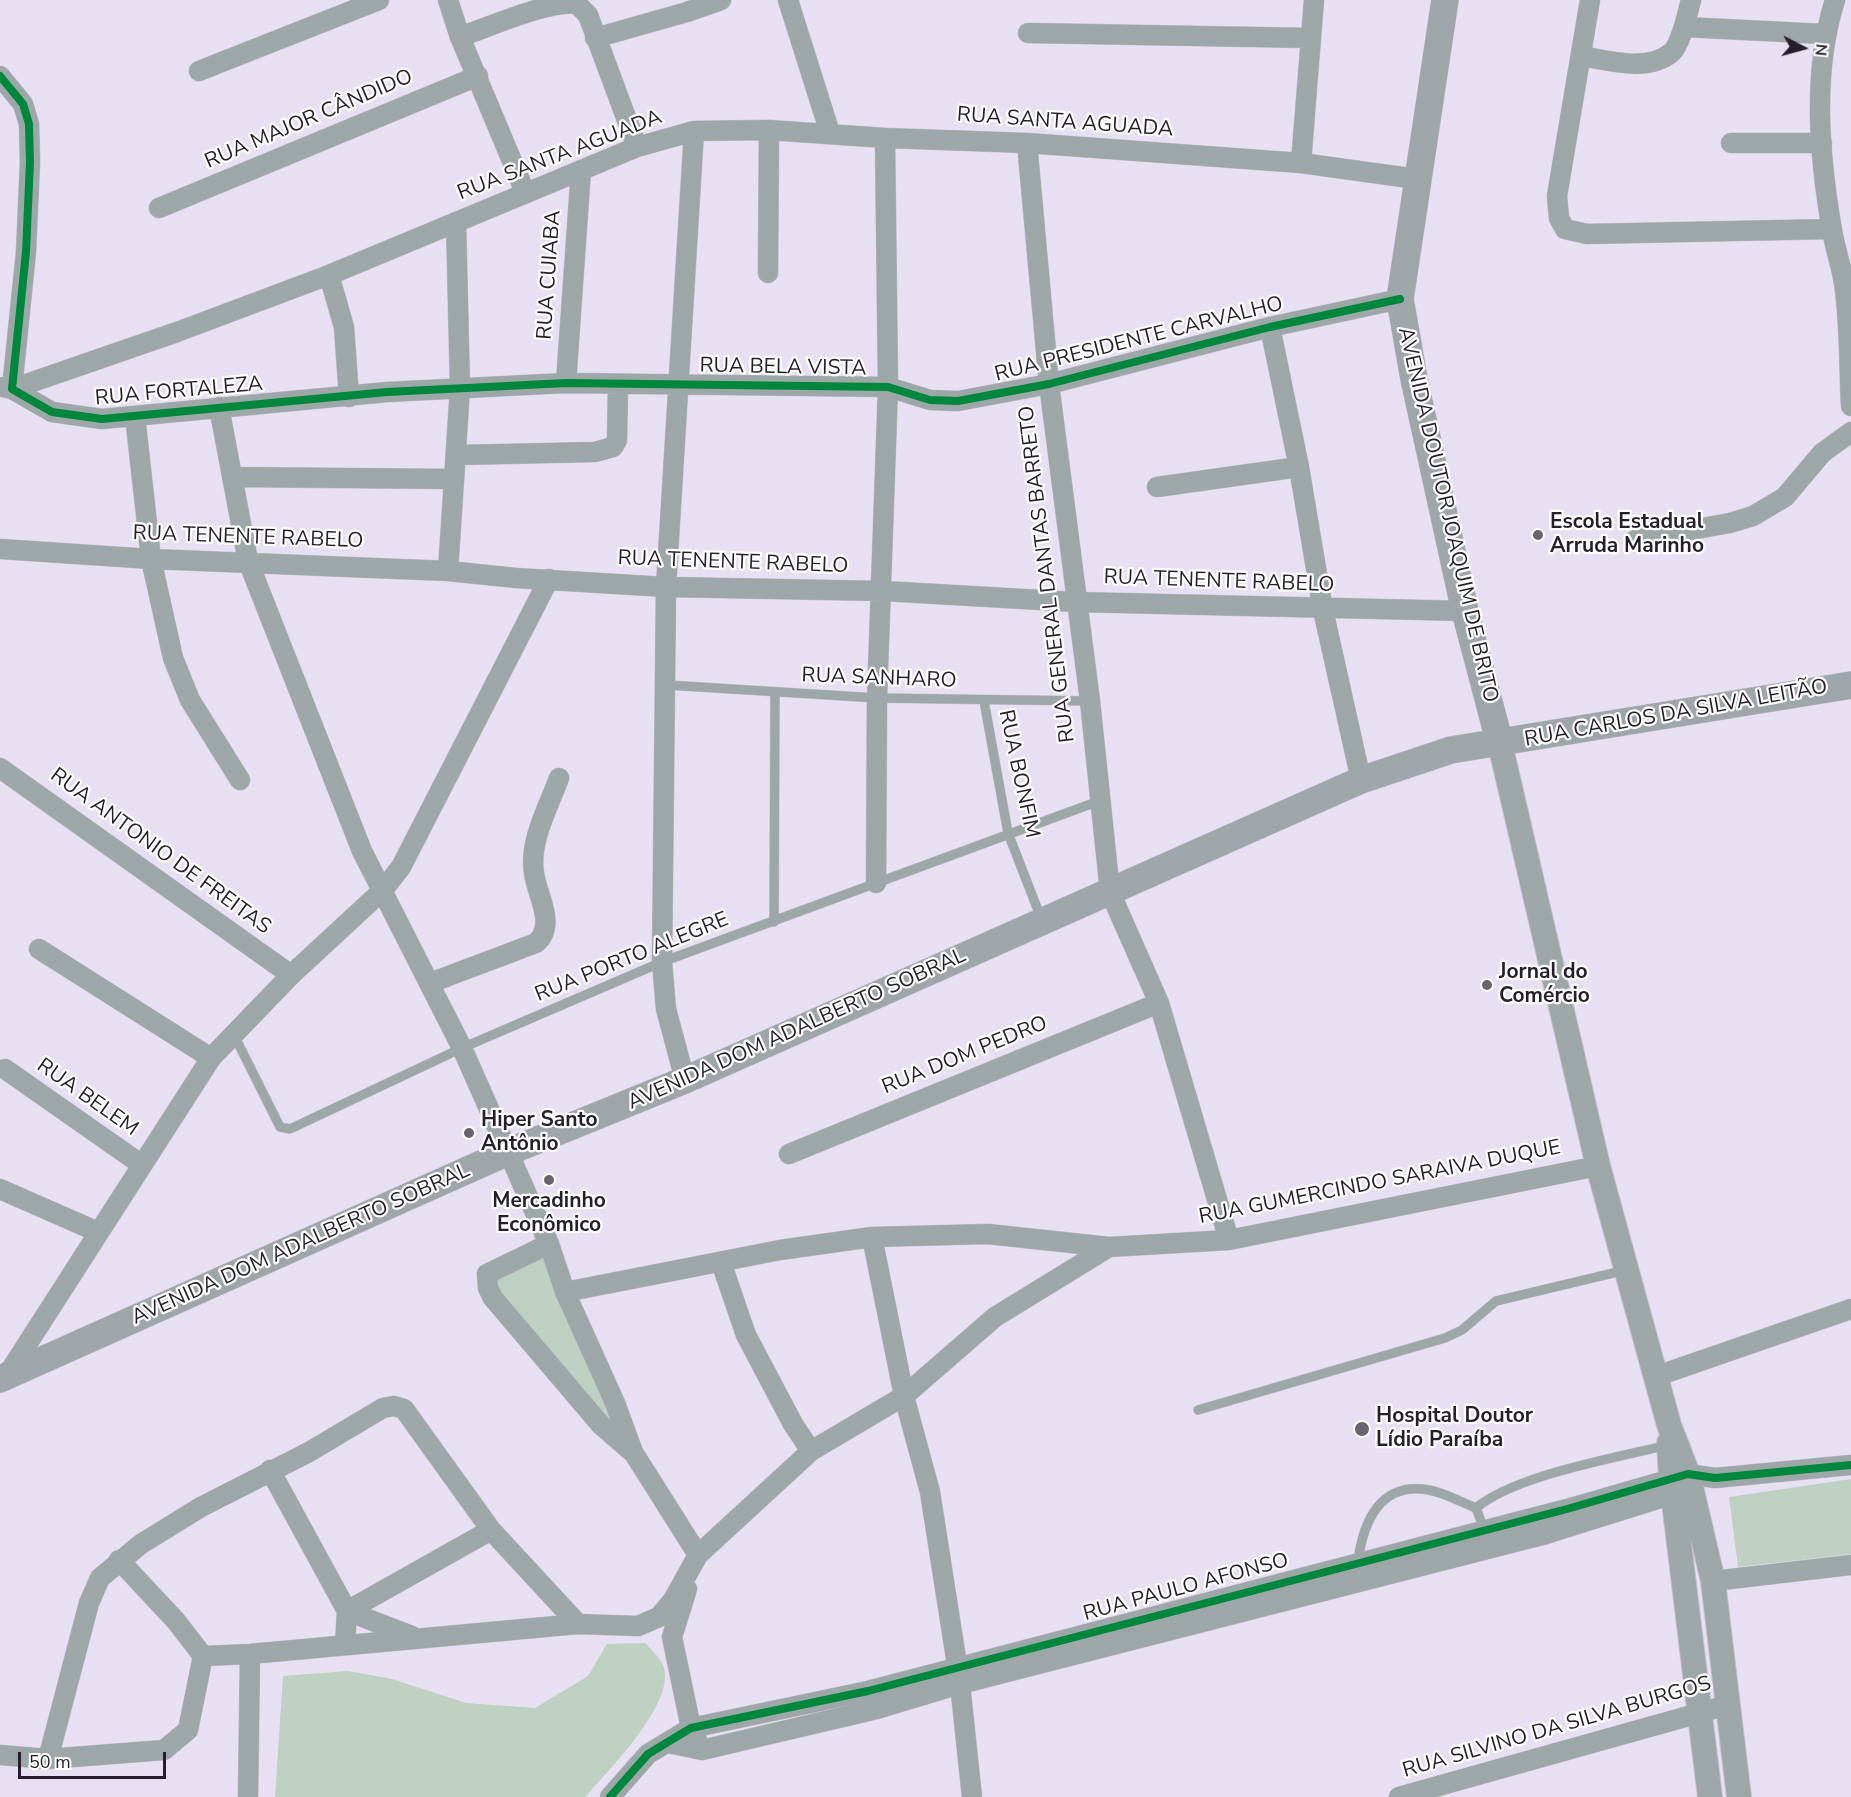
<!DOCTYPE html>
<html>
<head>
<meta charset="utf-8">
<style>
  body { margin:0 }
  #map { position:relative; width:1851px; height:1797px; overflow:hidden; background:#e7e0f2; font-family:"Nunito Sans",sans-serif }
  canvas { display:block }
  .north { position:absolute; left:1773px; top:18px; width:60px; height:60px; -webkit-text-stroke:4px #fff; paint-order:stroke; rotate:96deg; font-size:16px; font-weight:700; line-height:24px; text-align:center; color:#241f2b }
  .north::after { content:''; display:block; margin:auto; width:21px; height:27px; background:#241f2b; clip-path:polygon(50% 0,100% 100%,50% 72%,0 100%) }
  .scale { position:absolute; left:18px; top:1752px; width:148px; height:27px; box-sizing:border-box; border:3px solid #241f2b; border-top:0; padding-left:8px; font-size:18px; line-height:21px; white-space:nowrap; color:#241f2b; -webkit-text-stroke:4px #fff; paint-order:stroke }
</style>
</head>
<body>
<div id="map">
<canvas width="1851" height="1797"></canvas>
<div class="north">N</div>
<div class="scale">50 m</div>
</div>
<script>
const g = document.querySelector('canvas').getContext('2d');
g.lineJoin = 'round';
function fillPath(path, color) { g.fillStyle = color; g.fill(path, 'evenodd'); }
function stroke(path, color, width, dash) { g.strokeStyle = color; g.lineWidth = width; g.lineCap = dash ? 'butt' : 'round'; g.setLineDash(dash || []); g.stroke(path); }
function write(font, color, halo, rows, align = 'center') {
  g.font = font + ' "Nunito Sans",sans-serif'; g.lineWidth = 4.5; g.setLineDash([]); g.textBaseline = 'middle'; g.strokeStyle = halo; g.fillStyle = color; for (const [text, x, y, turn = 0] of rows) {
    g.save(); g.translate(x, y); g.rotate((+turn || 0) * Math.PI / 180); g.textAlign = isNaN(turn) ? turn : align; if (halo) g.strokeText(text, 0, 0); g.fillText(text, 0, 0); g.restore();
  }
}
fillPath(new Path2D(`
  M549 1244 633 1452 493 1298V1270Z
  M1851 1479V1554L1738 1567 1729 1497Z
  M645 1643C650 1649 660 1657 663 1665 678 1701 608 1771 585 1797H275L283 1676 348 1671 392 1679 466 1703 535 1708 588 1676 607 1644Z`), '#bed0c1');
const service = new Path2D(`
  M667 685 877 698 1090 701
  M984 701 1008 833 1041 918
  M774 922 775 692
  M235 1037 280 1127 290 1129 462 1048 662 962 1099 801
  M1198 1410 1445 1338 1462 1330 1496 1301 1626 1270
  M1484 1529 1476 1508C1516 1475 1615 1458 1668 1445
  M1358 1562C1363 1522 1380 1481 1429 1490 1445 1493 1461 1502 1476 1508`);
const minor = new Path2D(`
  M448 0 460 37 525 192
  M788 0 830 133
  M1590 0 1557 196 1559 218 1565 229 1587 234 1832 229
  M1835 0C1812 73 1819 155 1832 230 1835 248 1841 265 1844 283 1850 323 1849 366 1851 406
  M1684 27 1691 0
  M1028 33 1311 38
  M460 37C489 27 549 0 577 4L588 15 637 147
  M595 38 687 12 721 0
  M1581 56C1607 60 1649 73 1672 52 1678 47 1681 34 1684 27L1824 34
  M199 71 379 0
  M0 76 23 104 29 124 30 162 26 252 12 389 52 412 102 419 387 392 566 383 888 387 930 400 958 401 1049 384 1270 327 1400 299
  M1027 143 1049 384 1090 701 1110 892 1159 1003 1229 1240
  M1731 143H1822
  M1301 163 1314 0
  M159 208 478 76
  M768 273 769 130
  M329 275 344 327 349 397
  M1270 327 1299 467 1323 610 1361 780
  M566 383 581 170
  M3 387 12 389 177 332 329 275 637 147 694 131 769 130 885 138 1027 143 1301 163 1417 179
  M219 407 248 561 362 851 462 1048 549 1244 565 1292 615 1403 633 1452 698 1555
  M135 416 151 559 173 658 190 700 240 780
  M457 455 595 452 613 447 617 440 618 384
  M234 477 453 479
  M1157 487 1299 467
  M1635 540 1730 523 1753 516 1785 497 1822 453 1851 432
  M0 549 151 559 448 571 516 578 666 587 883 591 1076 602 1465 611
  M448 571 460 388 456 222
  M0 768 291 975
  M876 883 877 698 888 387 885 138
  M39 949 211 1058
  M430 983 536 943C557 925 537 896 534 873 529 841 548 808 559 778
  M5 1069 142 1165
  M685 1080 666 1009 662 962 666 587 694 131
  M789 1154 1159 1003
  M0 1189 98 1232
  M872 1237 904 1396 930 1492 960 1684 972 1797
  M549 1244 487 1274 488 1288 493 1298 601 1425 631 1451
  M721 1262 746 1335 793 1424 811 1451
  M565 1292 780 1250 872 1237 988 1234 1109 1247 1229 1240 1598 1166
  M1657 1376 1851 1309
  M6 1377 211 1058 291 975 383 890 401 867 549 579
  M270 1470 347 1611 412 1636
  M119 1560 176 1621 203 1656 250 1654 578 1624 638 1626 659 1617 673 1600 698 1555 811 1451 904 1396 995 1317 1109 1247
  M1713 1581 1851 1565
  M687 1589 672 1637 691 1728 697 1740
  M345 1645 347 1611 491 1530
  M668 1743 702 1750 877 1709 960 1684 1546 1534 1686 1490
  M0 1755 48 1759 164 1750 188 1730 203 1656
  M48 1759 89 1603 100 1578 141 1544 201 1507 309 1452 383 1408 394 1406 404 1409 491 1530 578 1624
  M248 1797 250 1654
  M610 1797 648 1754 691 1728 868 1691 1567 1509 1688 1474 1715 1478 1851 1465
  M1399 1797 1728 1705`);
const tertiary = new Path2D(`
  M1500 744 1598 1166 1669 1425 1688 1474 1713 1581 1739 1797
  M1669 1443 1671 1478 1710 1797`);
const secondary = new Path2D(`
  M1445 0 1400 299 1414 379 1465 611 1500 744
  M0 1379 508 1152 685 1080 1361 780 1451 750 1851 685`);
stroke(service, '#c5bfcd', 10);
stroke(minor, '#c5bfcd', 21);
stroke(tertiary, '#c5bfcd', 26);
stroke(secondary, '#c5bfcd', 28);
stroke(service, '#9ea7a7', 9);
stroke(minor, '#9ea7a7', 20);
stroke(tertiary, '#9ea7a7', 24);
stroke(secondary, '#9fa6a9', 27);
stroke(new Path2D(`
  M0 76 23 104 29 124 30 162 26 252 12 389 52 412 102 419 387 392 566 383 888 387 930 400 958 401 1049 384 1270 327 1400 299
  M610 1797 648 1754 691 1728 868 1691 1567 1509 1688 1474 1715 1478 1851 1465`), '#00873e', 8);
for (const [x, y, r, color] of [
  [1538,535,6,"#686371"],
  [1487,985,6,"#686371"],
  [469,1133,6,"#686371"],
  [549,1180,6,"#686371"],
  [1362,1429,8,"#686371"]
]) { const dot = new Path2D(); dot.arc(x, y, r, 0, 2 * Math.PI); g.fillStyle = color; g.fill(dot); stroke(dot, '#fff', 2); }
write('21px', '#241f2b', '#fff', [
  ["RUA MAJOR CÂNDIDO",309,120,-23],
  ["RUA SANTA AGUADA",1065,123,4],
  ["RUA SANTA AGUADA",560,156,-21],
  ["RUA CUIABA",550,275,-86],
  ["RUA PRESIDENTE CARVALHO",1139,340,-14],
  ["RUA BELA VISTA",783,368,1],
  ["RUA FORTALEZA",179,392,-5],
  ["AVENIDA DOUTOR JOAQUIM DE BRITO",1447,515,77],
  ["RUA TENENTE RABELO",248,538,2],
  ["RUA TENENTE RABELO",733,563,2],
  ["RUA GENERAL DANTAS BARRETO",1048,574,-97],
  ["RUA TENENTE RABELO",1219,582,2],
  ["RUA SANHARO",879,679,2],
  ["RUA CARLOS DA SILVA LEITÃO",1676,714,-10],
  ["RUA BONFIM",1018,774,78],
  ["RUA ANTONIO DE FREITAS",160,852,36],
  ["RUA PORTO ALEGRE",632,958,-22],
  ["AVENIDA DOM ADALBERTO SOBRAL",797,1030,-24],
  ["RUA DOM PEDRO",965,1056,-22],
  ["RUA BELEM",87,1098,35],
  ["RUA GUMERCINDO SARAIVA DUQUE",1380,1183,-11],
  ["AVENIDA DOM ADALBERTO SOBRAL",301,1245,-24],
  ["RUA PAULO AFONSO",1186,1588,-15],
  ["RUA SILVINO DA SILVA BURGOS",1557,1728,-16]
]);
write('bold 21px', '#241f2b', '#fff', [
  ["Escola Estadual",1550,523],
  ["Arruda Marinho",1550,547],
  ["Jornal do",1499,973],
  ["Comércio",1499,997],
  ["Hiper Santo",481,1121],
  ["Antônio",481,1145],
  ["Mercadinho",549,1202,"center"],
  ["Econômico",549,1226,"center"],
  ["Hospital Doutor",1376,1417],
  ["Lídio Paraíba",1376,1441]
], 'left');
</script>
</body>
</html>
